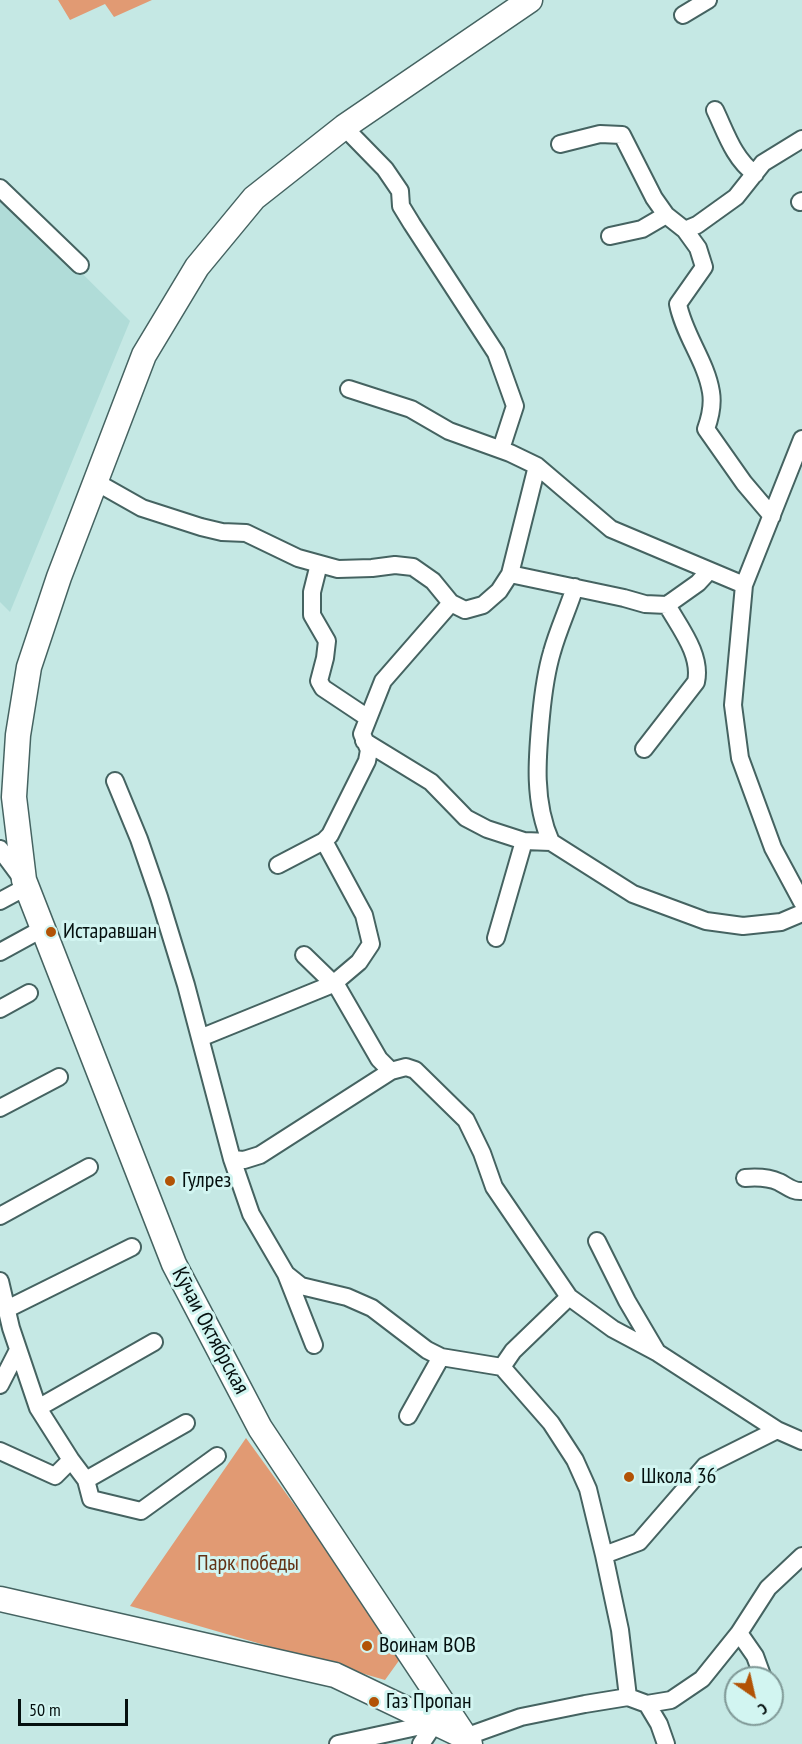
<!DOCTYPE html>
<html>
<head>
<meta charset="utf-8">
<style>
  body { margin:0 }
  #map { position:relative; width:802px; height:1744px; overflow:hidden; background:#c5e8e4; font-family:"PT Sans Narrow",sans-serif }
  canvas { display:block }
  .north { position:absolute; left:724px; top:1666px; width:60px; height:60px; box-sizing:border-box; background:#d2f5f1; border:2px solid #809997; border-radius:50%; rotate:146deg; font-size:16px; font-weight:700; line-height:24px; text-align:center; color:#05100f }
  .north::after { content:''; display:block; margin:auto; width:21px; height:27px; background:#b25306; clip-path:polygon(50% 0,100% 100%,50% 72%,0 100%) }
  .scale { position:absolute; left:18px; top:1699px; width:110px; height:27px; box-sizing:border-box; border:3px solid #05100f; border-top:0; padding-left:8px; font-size:18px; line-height:21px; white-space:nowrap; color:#05100f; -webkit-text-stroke:4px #d2f5f1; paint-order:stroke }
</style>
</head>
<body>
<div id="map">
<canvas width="802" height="1744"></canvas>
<div class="north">С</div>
<div class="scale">50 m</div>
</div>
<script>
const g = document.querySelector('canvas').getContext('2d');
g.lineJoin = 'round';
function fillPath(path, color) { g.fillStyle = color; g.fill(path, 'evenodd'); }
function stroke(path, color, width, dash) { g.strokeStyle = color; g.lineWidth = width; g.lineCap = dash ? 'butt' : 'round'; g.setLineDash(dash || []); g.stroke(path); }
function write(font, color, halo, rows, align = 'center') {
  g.font = font + ' "PT Sans Narrow",sans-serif'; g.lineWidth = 6; g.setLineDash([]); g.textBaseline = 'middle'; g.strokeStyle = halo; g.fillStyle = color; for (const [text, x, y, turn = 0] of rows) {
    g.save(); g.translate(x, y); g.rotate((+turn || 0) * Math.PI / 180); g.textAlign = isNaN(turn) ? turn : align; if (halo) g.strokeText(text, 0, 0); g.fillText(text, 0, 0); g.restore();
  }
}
fillPath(new Path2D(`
  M0 192 130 321 10 612 0 602Z`), '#b0dcd8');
fillPath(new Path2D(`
  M58 0H152L114 17 105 4 70 20Z
  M246 1438 403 1655 385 1680 130 1606Z`), '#e19a73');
const minor = new Path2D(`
  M683 15 708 0
  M715 110C726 133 734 159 755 174
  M344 127 385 169 400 191 401 206 412 224 496 353 515 406 501 449
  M560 144 600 134 622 135 654 198 666 215 685 230 698 248 704 267 678 304C684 335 706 361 711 392 713 404 710 418 706 429L744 483 772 516
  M0 188 80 265
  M800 202 802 201
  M685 230 697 225 736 197 763 163 802 139
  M610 236 642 229 666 215
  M349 389 411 409 449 431 510 453 537 466 611 529 744 585
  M802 439 744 585 733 705 740 758 773 848 802 902
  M96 482 142 508 201 527 222 532 246 533 298 558 338 569 372 568 395 565 413 567 433 581 451 603 465 610 483 605 499 591 510 574 537 466
  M319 564 312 592V615L327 641 325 658 319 681 323 688 368 718
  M510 574 624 598 645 604 667 605 698 583 709 571
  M364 741 431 782 466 818 487 829 524 841 551 842 633 894 706 921 743 926 781 922 802 913
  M644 749 696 682C702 655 680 628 667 605
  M115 781 139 839 159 897 186 985 232 1159 251 1214 286 1274 301 1286 347 1297 372 1308 427 1350 441 1357 502 1367 551 1423 575 1460 588 1489 604 1555
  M551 842C533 802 537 758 541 716 543 695 546 672 552 652 558 630 568 609 575 587
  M0 849 23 880
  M278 865 324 841
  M0 901 26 887
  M496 938 524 841
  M0 952 42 929
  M304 955 338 988 379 1059 391 1071 406 1067 415 1070 466 1120 482 1153 494 1187 569 1297 613 1329 658 1353 777 1430
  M0 1009 29 993
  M200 1038 333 984 359 962 371 944 364 915 324 841 330 835 367 761 369 750 362 734 383 681 451 603
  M0 1108 59 1077
  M232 1159 244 1160 260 1155 391 1071
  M745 1178C757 1177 768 1177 779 1182 787 1186 793 1192 802 1191
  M0 1216 89 1167
  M597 1241 627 1301 657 1352
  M286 1274 314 1345
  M0 1281 11 1328 38 1408 71 1460 86 1480 91 1499 141 1511 217 1456
  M7 1309 132 1247
  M502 1367 513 1351 569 1297
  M0 1385 18 1350
  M38 1408 154 1342
  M408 1416 441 1357
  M0 1451 55 1476 71 1460
  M86 1480 186 1423
  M739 1633 755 1656 763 1678
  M628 1697 620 1630 604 1555 639 1542 705 1466 777 1430 802 1441
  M647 1704 659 1724 666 1744
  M465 1737 521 1717 585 1704 628 1697 647 1704 671 1700 702 1679 739 1633 768 1588 802 1556
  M338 1744 435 1723
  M421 1744 435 1723`);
const secondary = new Path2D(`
  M0 1599 335 1675 465 1737
  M470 1744 260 1428 174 1264 24 880 14 797 18 735 29 667 59 577 144 355 197 267 254 198 344 127 530 0`);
stroke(minor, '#456361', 20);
stroke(secondary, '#456361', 27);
stroke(minor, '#fff', 16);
stroke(secondary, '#fff', 24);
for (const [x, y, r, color] of [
  [51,932,6,"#b25306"],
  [170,1181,6,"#b25306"],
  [629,1477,6,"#b25306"],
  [367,1646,6,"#b25306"],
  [374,1702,6,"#b25306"]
]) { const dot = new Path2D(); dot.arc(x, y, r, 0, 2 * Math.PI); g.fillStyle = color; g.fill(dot); stroke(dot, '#d2f5f1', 2); }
write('22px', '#05100f', '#d2f5f1', [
  ["Истаравшан",63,932],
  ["Гулрез",182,1181],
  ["Школа 36",641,1477],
  ["Воинам ВОВ",379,1646],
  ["Газ Пропан",386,1702]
], 'left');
write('22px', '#05100f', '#d2f5f1', [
  ["Кӯчаи Октябрская",210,1331,62]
]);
write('22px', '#633316', '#d2f5f1', [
  ["Парк победы",248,1564]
]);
</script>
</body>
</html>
